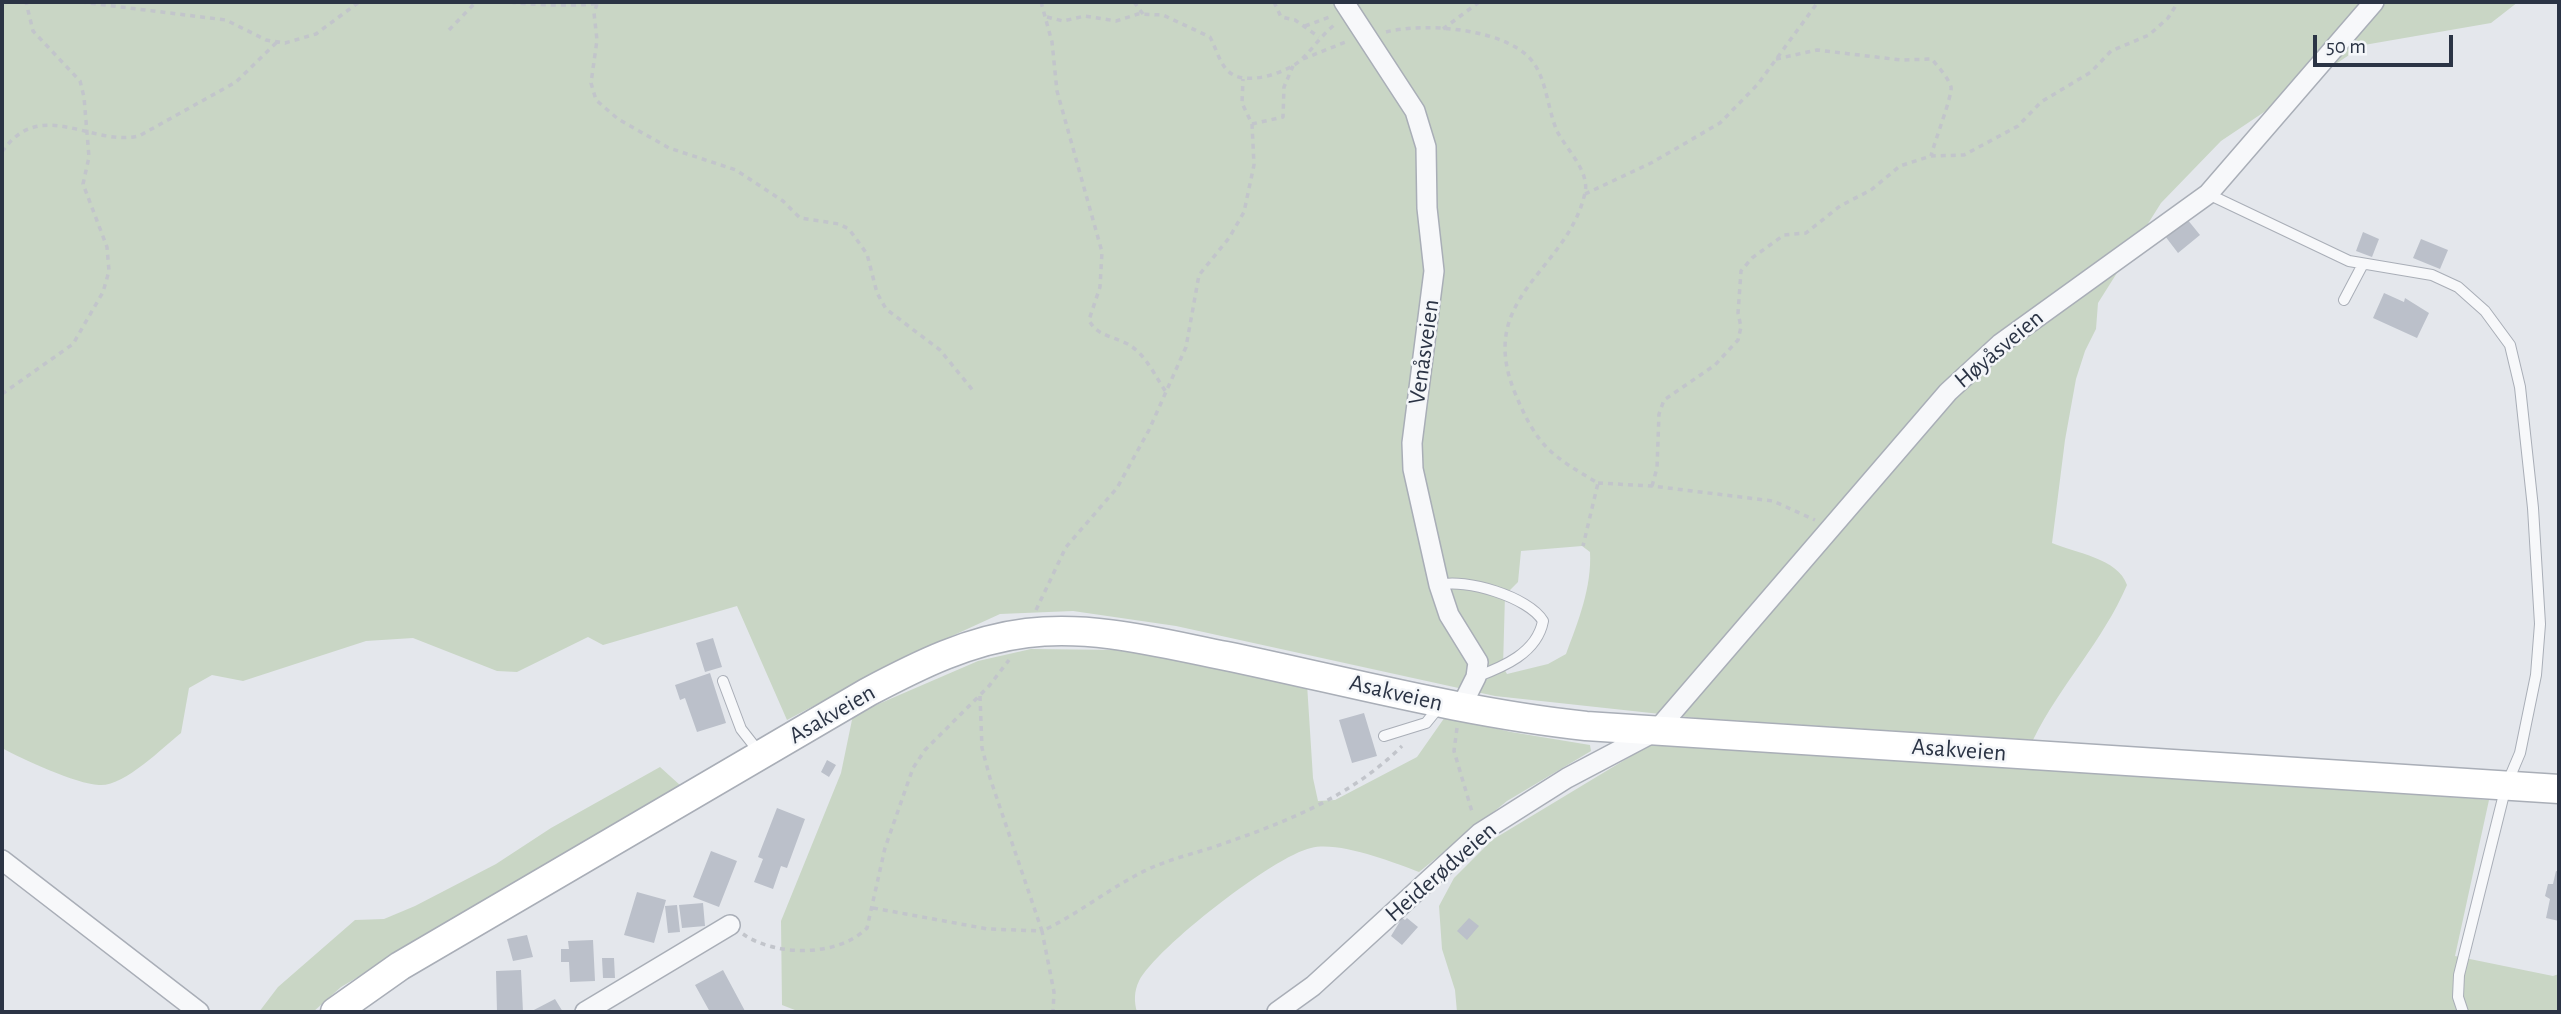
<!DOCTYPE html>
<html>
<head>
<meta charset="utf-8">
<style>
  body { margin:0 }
  #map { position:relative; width:2561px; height:1014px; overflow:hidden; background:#e4e7ec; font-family:"Alegreya Sans",sans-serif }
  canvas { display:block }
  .frame { position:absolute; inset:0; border:4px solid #2b3445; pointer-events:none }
  .scale { position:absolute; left:2313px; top:35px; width:140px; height:32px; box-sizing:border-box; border:4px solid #2b3445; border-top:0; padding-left:9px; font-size:21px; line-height:24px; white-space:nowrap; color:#2b3445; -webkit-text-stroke:5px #f4f6f9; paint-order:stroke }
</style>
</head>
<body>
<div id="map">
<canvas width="2561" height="1014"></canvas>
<div class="frame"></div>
<div class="scale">50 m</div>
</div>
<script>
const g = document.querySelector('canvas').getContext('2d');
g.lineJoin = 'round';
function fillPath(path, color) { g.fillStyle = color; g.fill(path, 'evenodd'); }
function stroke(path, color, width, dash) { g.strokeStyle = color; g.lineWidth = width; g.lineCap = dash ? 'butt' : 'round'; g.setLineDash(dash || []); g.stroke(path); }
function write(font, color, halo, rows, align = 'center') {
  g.font = font + ' "Alegreya Sans",sans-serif'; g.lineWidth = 5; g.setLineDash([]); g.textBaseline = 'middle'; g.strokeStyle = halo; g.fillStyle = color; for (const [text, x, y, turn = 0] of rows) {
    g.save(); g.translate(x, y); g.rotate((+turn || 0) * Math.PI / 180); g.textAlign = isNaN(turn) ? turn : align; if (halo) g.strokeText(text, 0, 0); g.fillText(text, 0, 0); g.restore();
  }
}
fillPath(new Path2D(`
  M2 2H2518L2491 23 2364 45 2221 141 2161 203 2098 303 2096 329 2085 351 2076 379 2065 440 2052 543C2075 553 2118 558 2127 585 2103 641 2060 685 2033 740L1697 718 1495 696 1176 626 1073 611 1000 614 904 658 787 720 737 606 603 645 588 637 517 672 497 671 413 638 366 641 243 681 212 675 189 688 181 733C162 748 124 787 99 785 76 784 22 759 2 748ZM1582 546 1590 552C1592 587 1578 622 1566 654L1548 664 1507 674 1503 667 1505 595 1518 582 1521 551Z
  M1031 649 1120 650 1307 684 1313 778 1318 801 1335 800 1417 757 1445 717 1511 732 1590 745 1591 751 1507 801 1419 872C1392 862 1339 841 1311 848 1274 856 1156 948 1139 981 1134 991 1134 1002 1137 1012H800L782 1005 781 921 841 773 853 715 978 661Z
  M1651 744 2273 783 2489 800 2455 956 2553 976 2559 974V1012H1457L1455 990 1442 949 1439 906 1454 878 1492 840Z
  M660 767 681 786 341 987 313 1012H259L278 987 355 920 384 919 415 906 496 864 551 828Z`), '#c9d6c5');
fillPath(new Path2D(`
  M2187 219 2200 235 2178 253 2165 236Z
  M2363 232 2379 239 2372 257 2356 251Z
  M2421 239 2448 250 2440 269 2413 258Z
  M2384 293 2404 302 2405 298 2429 313 2417 338 2373 318Z
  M713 638 722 667 705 672 696 643Z
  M710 673 726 723 697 732 685 698 680 700 675 685Z
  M1364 713 1377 756 1352 763 1339 720Z
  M827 760 836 765 829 777 821 772Z
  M777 808 805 819 787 868 781 866 773 889 754 882 763 859 758 857Z
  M711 851 737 861 719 907 693 897Z
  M2556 871 2559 872V921L2546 918 2550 899 2545 896 2548 884H2553Z
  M637 892 666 900 654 943 624 935Z
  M703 903 705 926 682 928 679 905Z
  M677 905 680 932 668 933 665 906Z
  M1402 918 1405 920 1407 918 1418 927 1402 945 1391 936Z
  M1469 918 1479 926 1467 940 1457 931Z
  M527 935 533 957 513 961 507 939Z
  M593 940 595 981 570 982 569 962H561V949H569L568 941Z
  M602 958H614L615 978H603Z
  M521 970 523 1012H497L496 971Z
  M723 970 745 1011 742 1012H710L695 985Z
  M555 999 563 1012H530Z`), '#bbc0ca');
const lane = new Path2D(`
  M2208 194 2349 261 2432 275 2458 287 2485 311 2510 345 2520 387 2533 508 2540 624 2536 675 2520 753 2506 786 2459 975 2458 997 2463 1012
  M2344 300 2363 264
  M1439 585C1465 578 1529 597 1543 621 1537 653 1503 667 1476 677
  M723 681 741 729 759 752
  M1384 736 1426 723 1439 707`);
const street = new Path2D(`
  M1344 2 1415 111 1426 147 1427 208 1434 271 1412 443 1413 469 1439 585 1449 615 1478 662 1476 677 1460 709
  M2 860 199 1012
  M585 1012 730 925
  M1277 1012 1313 986 1480 833 1567 778 1656 731 1948 392 2000 344 2208 194 2374 2`);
const secondary = new Path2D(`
  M335 1012 400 966 868 692C919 665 969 640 1027 633 1095 625 1160 643 1226 656 1346 681 1464 713 1586 726L2559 789`);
stroke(lane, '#a9aeb7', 12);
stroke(street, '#a9aeb7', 22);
stroke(secondary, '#a9aeb7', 31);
stroke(new Path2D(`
  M81 2 226 20 266 40 285 43 316 34 359 2
  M511 2C523 5 592 7 601 2
  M1041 2 1052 42 1057 91 1102 252 1100 287 1089 320C1098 339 1121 336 1136 350 1148 360 1157 379 1166 392
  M1134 2 1143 14
  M1274 2 1281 17 1295 20 1319 37
  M597 4 594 13 597 40 591 83 596 100 618 119 669 148 736 170 783 201 800 218 839 224 849 229 867 254 877 293 886 309 940 350 975 393
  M1047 17 1063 21 1085 16 1116 21 1138 14 1163 15 1210 37C1216 48 1219 62 1228 71 1243 86 1278 75 1294 65 1308 57 1320 35 1337 23
  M1305 26 1332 16
  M1443 29 1479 2
  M449 30 476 2
  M1386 32C1423 22 1512 28 1535 65 1547 84 1548 110 1557 131 1566 149 1590 171 1585 193 1567 272 1475 296 1515 393 1537 446 1550 455 1598 483L1583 546
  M1303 59 1348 41
  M1776 59 1817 50 1901 60 1932 59C1938 67 1948 77 1951 87 1953 94 1934 143 1931 156
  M1252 124 1283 117 1284 87 1293 66
  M2 152C40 96 92 147 139 136L236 82 276 43
  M1585 194 1651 163 1720 123 1758 84 1818 2
  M2 394 73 344 103 292 109 271 107 247 83 184 89 157 84 97 80 81 33 31 26 2
  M1598 483 1652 486 1773 501 1815 520
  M1652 486 1657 468 1659 414 1664 400 1715 365 1738 340 1741 327 1738 313 1741 271 1752 258 1784 235 1806 233 1840 206 1871 190 1900 166 1931 156 1964 155 2018 126 2041 102 2091 72 2111 51 2149 35 2168 18 2178 2
  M1036 610 1066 547 1117 488 1149 430 1186 347 1199 275 1229 238 1244 212 1254 165 1252 124 1242 103 1243 79
  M980 696 982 748 990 778 1042 931C1081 913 1114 884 1153 867 1176 857 1201 852 1225 843 1289 821 1353 795 1402 746
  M1457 728 1454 751 1473 815
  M873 908 988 929 1042 931 1054 992 1053 1012
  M743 934C776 957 838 957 867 928L885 848 913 768 925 750 989 686 1009 660`), '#c2c5cb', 3.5, [5, 5]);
stroke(lane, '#f7f8fa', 10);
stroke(street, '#f7f8fa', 19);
stroke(secondary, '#fff', 28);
write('24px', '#2b3445', '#f4f6f9', [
  ["Høyåsveien",1999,349,-40],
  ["Venåsveien",1424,352,-82],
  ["Asakveien",1396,693,13],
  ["Asakveien",832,714,-30],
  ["Asakveien",1959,750,4],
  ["Heiderødveien",1441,872,-41]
]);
</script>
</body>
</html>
